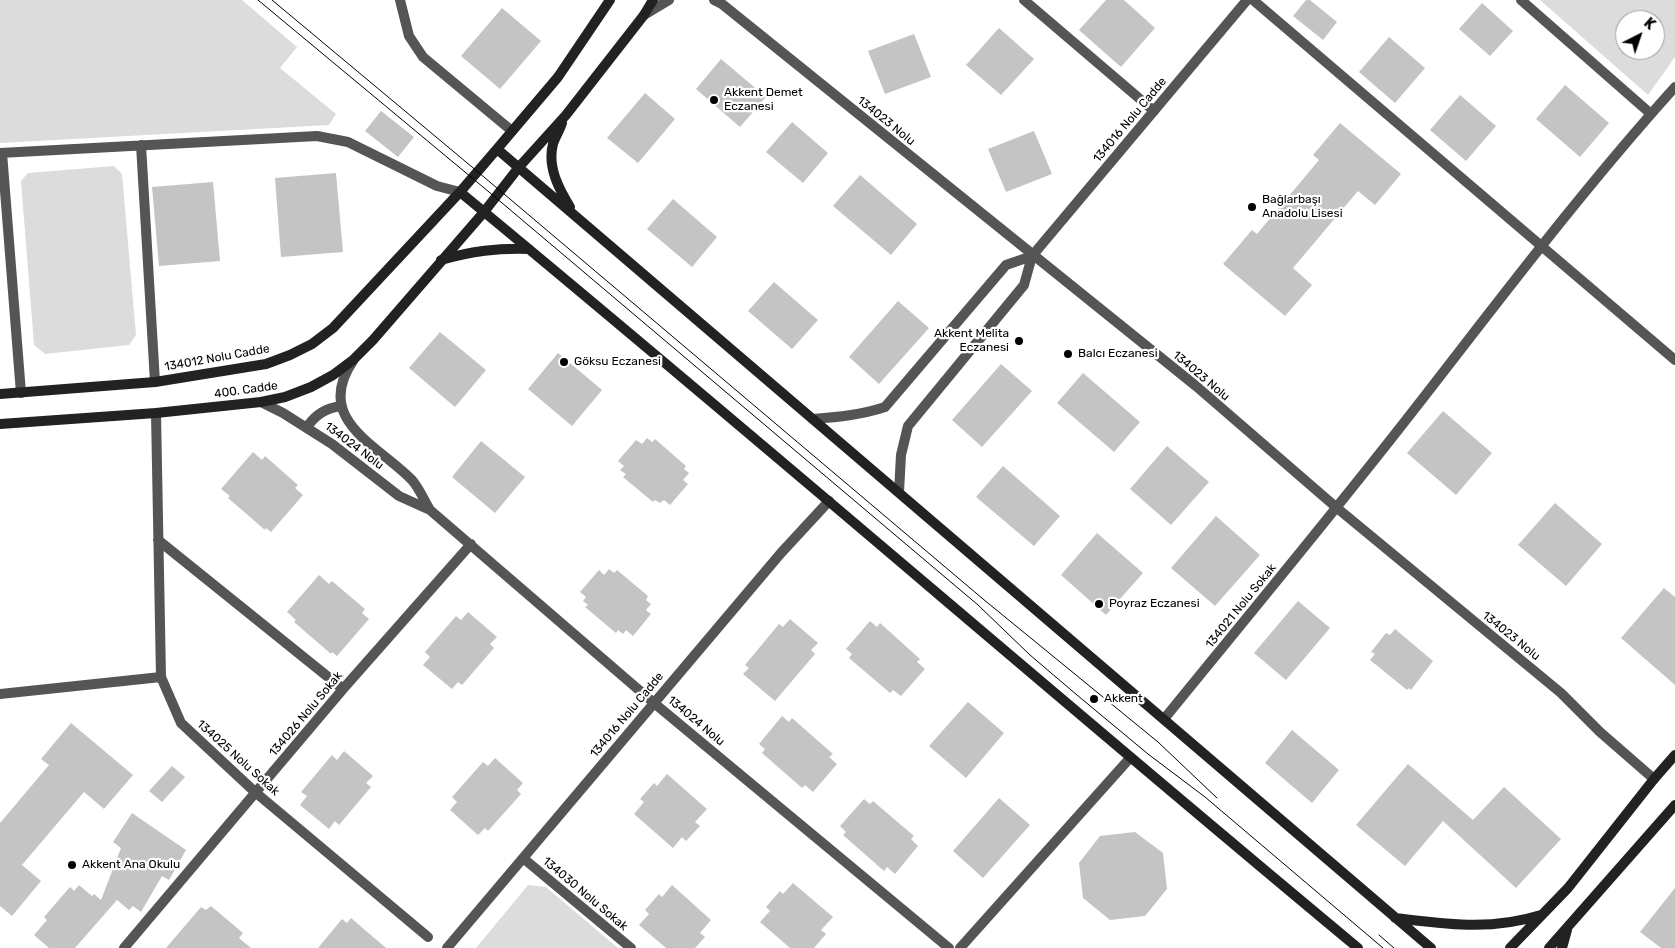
<!DOCTYPE html>
<html>
<head>
<meta charset="utf-8">
<style>
  body { margin:0 }
  #map { position:relative; width:1675px; height:948px; overflow:hidden; background:#fff; font-family:Rubik,sans-serif }
  canvas { display:block }
  .north { position:absolute; left:1615px; top:10px; width:50px; height:50px; box-sizing:border-box; background:#fff; border:1px solid #999; border-radius:50%; rotate:41deg; font-size:14px; font-weight:700; line-height:20px; text-align:center; color:#000 }
  .north::after { content:''; display:block; margin:auto; width:18px; height:22px; background:#000; clip-path:polygon(50% 0,100% 100%,50% 72%,0 100%) }
</style>
</head>
<body>
<div id="map">
<canvas width="1675" height="948"></canvas>
<div class="north">K</div>
</div>
<script>
const g = document.querySelector('canvas').getContext('2d');
g.lineJoin = 'round';
function fillPath(path, color) { g.fillStyle = color; g.fill(path, 'evenodd'); }
function stroke(path, color, width, dash) { g.strokeStyle = color; g.lineWidth = width; g.lineCap = dash ? 'butt' : 'round'; g.setLineDash(dash || []); g.stroke(path); }
function write(font, color, halo, rows, align = 'center') {
  g.font = font + ' Rubik,sans-serif'; g.lineWidth = 4.5; g.setLineDash([]); g.textBaseline = 'middle'; g.strokeStyle = halo; g.fillStyle = color; for (const [text, x, y, turn = 0] of rows) {
    g.save(); g.translate(x, y); g.rotate((+turn || 0) * Math.PI / 180); g.textAlign = isNaN(turn) ? turn : align; if (halo) g.strokeText(text, 0, 0); g.fillText(text, 0, 0); g.restore();
  }
}
fillPath(new Path2D(`
  M0 0H242L297 47 280 68 336 114 329 125 0 143Z
  M1540 0H1675V57L1648 95ZM1625 20H1655V50H1625Z
  M114 166 122 174 136 335 129 345 45 354 34 345 21 181 28 173Z
  M528 885 546 887 618 948H476Z`), '#dcdcdc');
fillPath(new Path2D(`
  M1106 0H1124L1155 28 1121 67 1079 30Z
  M1306 0H1310L1337 22 1323 40 1293 16Z
  M1482 3 1513 31 1490 56 1459 29Z
  M502 8 541 41 500 89 461 56Z
  M999 28 1034 59 1001 95 966 65Z
  M914 34 931 77 885 94 868 51Z
  M1389 37 1425 68 1395 103 1359 72Z
  M721 59 766 97 740 127 696 89Z
  M1565 85 1609 123 1580 157 1536 119Z
  M645 93 675 119 638 163 607 138Z
  M1460 95 1496 126 1466 161 1430 130Z
  M381 111 414 137 398 157 365 131Z
  M792 122 828 153 803 183 766 152Z
  M1340 123 1401 174 1375 205 1358 191 1293 268 1312 285 1285 316 1223 264 1252 230 1257 234 1319 160 1313 155Z
  M1034 131 1052 174 1006 192 988 149Z
  M336 173 343 252 281 257 275 178Z
  M860 175 917 224 891 255 833 206Z
  M213 182 220 261 159 266 152 187Z
  M673 199 717 237 692 267 647 229Z
  M774 282 818 320 792 349 748 311Z
  M898 301 929 328 879 384 849 357Z
  M440 332 486 370 455 407 409 368Z
  M558 353 602 390 572 426 528 389Z
  M1001 364 1032 391 982 447 952 420Z
  M1083 373 1140 422 1114 452 1057 403Z
  M1443 411 1492 453 1456 495 1407 453Z
  M647 438 652 442 655 439 686 466 684 469 689 473 683 480 688 484 670 505 664 500 660 503 655 500 653 502 623 477 626 474 620 470 624 466 618 461 636 440 642 444Z
  M481 441 525 477 495 513 452 477Z
  M1167 446 1209 482 1171 525 1130 489Z
  M253 452 262 460 265 456 298 485 295 488 303 495 271 532 266 528 265 530 228 498 230 496 221 489Z
  M1003 466 1060 516 1034 546 976 497Z
  M1555 503 1602 544 1566 586 1518 545Z
  M1216 516 1260 555 1215 606 1171 568Z
  M1097 533 1143 573 1106 615 1061 575Z
  M609 569 614 573 617 570 648 596 646 600 651 604 646 610 651 614 633 636 626 630 623 634 618 630 616 633 585 607 588 605 583 601 586 597 580 592 599 570 604 575Z
  M319 575 329 584 332 581 365 609 362 613 369 619 337 656 332 652 331 654 294 622 296 620 287 612Z
  M1664 588 1675 597V685L1621 638Z
  M1298 601 1330 628 1286 680 1254 653Z
  M468 612 497 637 490 644 494 648 462 685 458 682 452 689 423 665 430 657 425 652 456 616 461 620Z
  M790 619 818 643 811 650 815 654 775 701 743 674 749 668 745 665 779 624 783 627Z
  M870 621 877 627 880 623 920 659 917 662 925 669 901 696 893 690 890 693 849 658 852 654 846 649Z
  M1395 629 1433 661 1411 690 1409 688 1407 690 1370 660 1375 654 1371 652 1386 633 1390 635Z
  M968 702 1004 733 966 778 929 746Z
  M782 716 789 722 792 718 833 754 829 757 837 764 813 792 805 785 802 788 762 753 765 749 759 744Z
  M71 723 133 775 104 809 84 792 22 865 41 881 12 916 0 906V823L49 765 41 759Z
  M1292 730 1339 770 1312 803 1265 763Z
  M344 751 373 776 366 783 371 787 339 825 335 821 329 829 300 805 307 796 301 792 332 755 337 760Z
  M495 758 523 783 517 790 521 794 488 831 485 828 478 835 450 810 457 802 452 797 483 762 488 766Z
  M1408 764 1473 820 1504 787 1561 839 1516 888 1443 821 1405 866 1356 825Z
  M172 766 185 777 162 802 149 791Z
  M667 774 707 809 695 822 700 826 686 841 682 837 673 848 634 814 644 802 640 799 654 783 657 786Z
  M999 798 1030 825 983 878 953 851Z
  M864 799 870 804 873 801 914 836 911 839 918 846 895 874 887 867 884 871 843 835 846 832 840 826Z
  M132 813 186 850 169 880 162 876 141 912 133 906 129 910 117 900 75 948H49L34 935 47 920 44 917 70 887 74 891 79 885 92 896 94 894 101 900 121 848 113 842Z
  M1135 832 1163 853 1167 889 1145 916 1110 920 1083 898 1079 863 1100 836Z
  M793 883 833 917 821 930 826 934 814 948H790L760 922 770 911 766 907 780 891 783 894Z
  M672 885 711 920 700 933 705 937 695 948H666L639 925 649 914 645 910 659 894 662 897Z
  M1675 888V948H1661L1640 932Z
  M211 906 243 933 239 938 251 948H166L201 907 206 910Z
  M351 918 386 948H318L342 919 347 923Z`), '#c4c4c4');
stroke(new Path2D(`
  M400 0 409 36 423 57 512 131
  M714 0 722 4 1196 386 1337 508 1561 693 1600 732 1654 779
  M1024 0 1154 111
  M1253 0 1675 360
  M1521 0 1651 114
  M644 15 669 0
  M141 145 155 382
  M0 153 317 136 348 142 437 186 460 192
  M2 153 21 393
  M353 361C313 420 378 445 412 480 419 488 424 500 430 510
  M261 402 283 413 332 444 399 496 430 510 654 703 949 948
  M156 413 161 677 181 723 255 792 428 937
  M307 427C316 414 326 408 342 406
  M158 540 343 689
  M0 694 161 677
  M1164 719C1247 617 1332 515 1413 411 1498 302 1582 190 1675 87
  M523 858 631 948
  M124 948 343 689 471 544
  M447 948 781 553 829 501
  M960 948 1130 758`), '#555', 10);
stroke(new Path2D(`
  M813 419C838 417 861 415 885 407L1006 265 1032 256
  M899 492 901 455 908 426 1024 285 1032 256 1247 0`), '#555', 10);
stroke(new Path2D(`
  M562 123C560 130 555 137 553 144 547 167 559 189 570 207
  M497 149 558 77 610 0
  M460 192C762 441 1057 698 1358 948
  M441 260C472 251 497 248 529 249
  M0 394 155 382 266 364 290 355 312 344 333 328 460 192 497 149 1431 948
  M0 424 156 413 261 402 285 397 311 387 333 375 353 360 373 340 484 212 519 167 566 115 644 15 653 0
  M1395 918C1447 924 1490 931 1541 915
  M1510 948 1568 888 1654 779 1675 755
  M1549 948 1675 805
  M1562 948 1567 930`), '#222', 10);
stroke(new Path2D(`
  M258 0 495 197 978 605 1030 655 1077 695 1148 754 1205 797 1383 948
  M272 0 478 172 983 599 1158 742 1217 798
  M1379 935 1394 948`), '#000', 1);
for (const [x, y, r, color] of [
  [714,100,5,"#000"],
  [1252,207,5,"#000"],
  [1019,341,5,"#000"],
  [1068,354,5,"#000"],
  [564,362,5,"#000"],
  [1099,604,5,"#000"],
  [1094,699,5,"#000"],
  [72,865,5,"#000"]
]) { const dot = new Path2D(); dot.arc(x, y, r, 0, 2 * Math.PI); g.fillStyle = color; g.fill(dot); stroke(dot, '#fff', 2); }
write('12px', '#000', '#fff', [
  ["Akkent Demet",724,93],
  ["Eczanesi",724,107],
  ["Bağlarbaşı",1262,200],
  ["Anadolu Lisesi",1262,214],
  ["Akkent Melita",1009,334,"right"],
  ["Eczanesi",1009,348,"right"],
  ["Balcı Eczanesi",1078,354],
  ["Göksu Eczanesi",574,362],
  ["Poyraz Eczanesi",1109,604],
  ["Akkent",1104,699],
  ["Akkent Ana Okulu",82,865]
], 'left');
write('12px', '#000', '#fff', [
  ["134016 Nolu Cadde",1130,120,-50],
  ["134023 Nolu",886,121,39],
  ["134012 Nolu Cadde",217,358,-10],
  ["134023 Nolu",1201,376,40],
  ["400. Cadde",246,390,-8],
  ["134024 Nolu",354,446,37],
  ["134021 Nolu Sokak",1241,606,-51],
  ["134023 Nolu",1511,636,39],
  ["134026 Nolu Sokak",306,714,-50],
  ["134016 Nolu Cadde",627,715,-50],
  ["134024 Nolu",696,721,40],
  ["134025 Nolu Sokak",238,758,42],
  ["134030 Nolu Sokak",585,894,40]
]);
</script>
</body>
</html>
